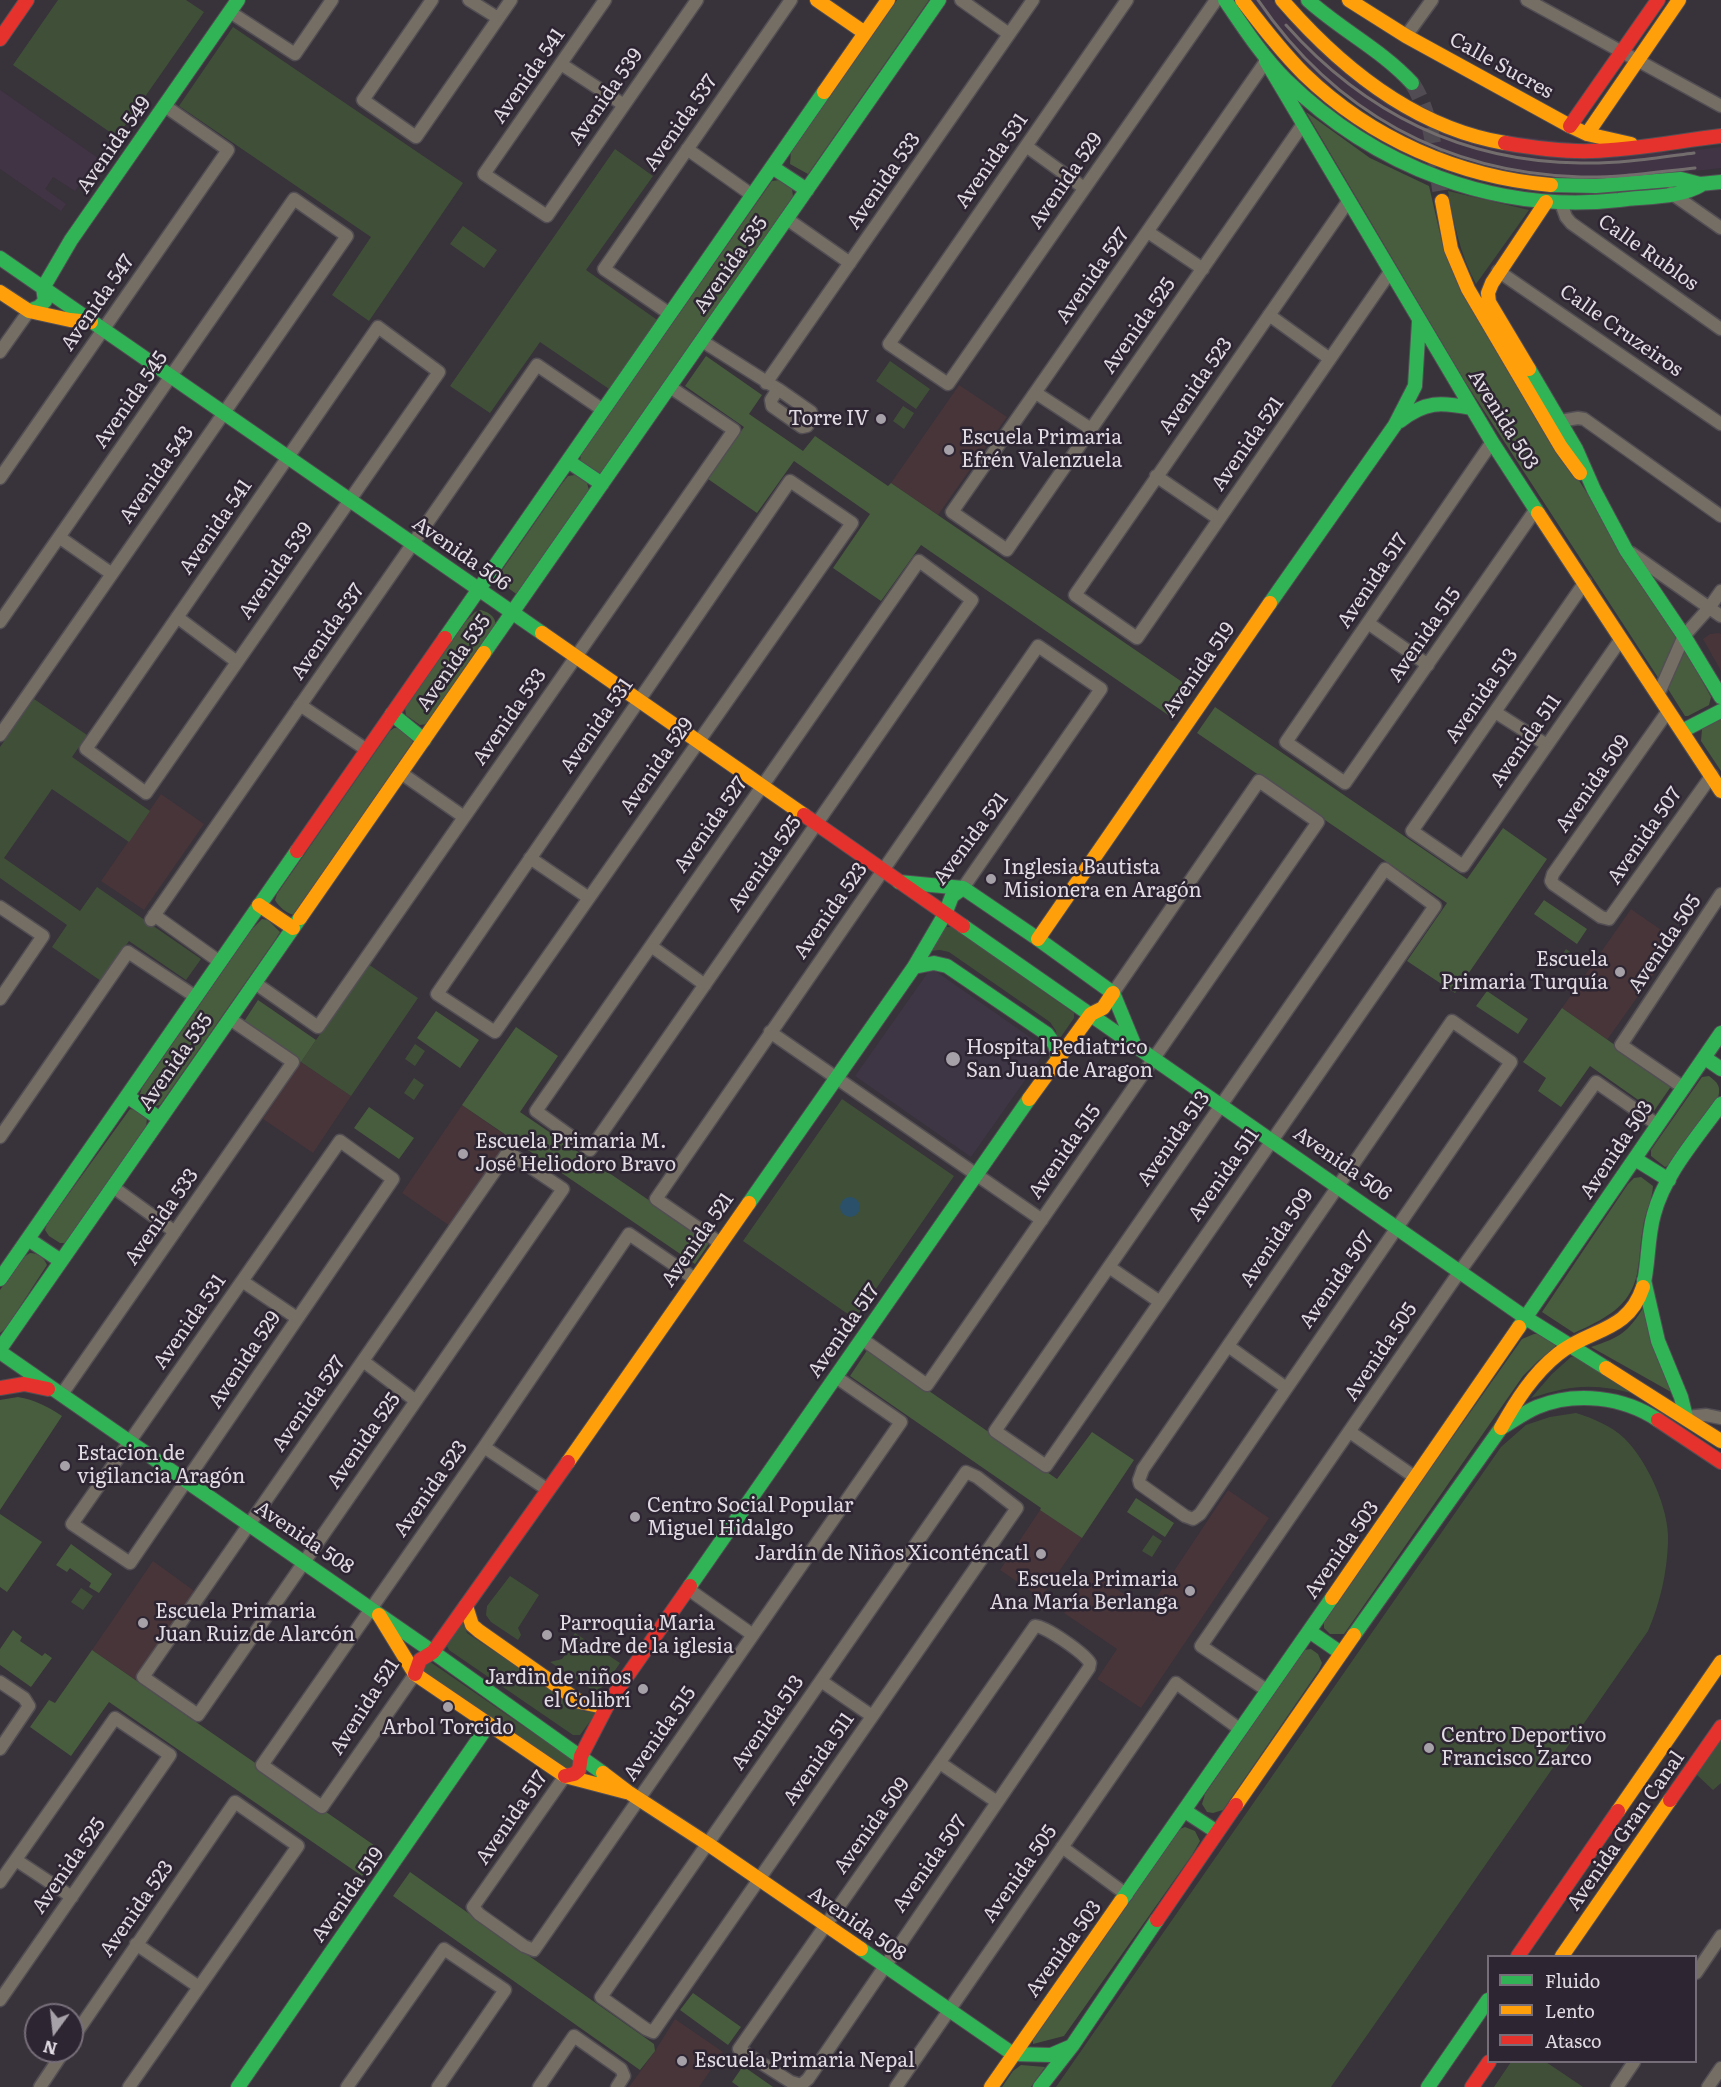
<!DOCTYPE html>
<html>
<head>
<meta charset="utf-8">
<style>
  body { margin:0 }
  #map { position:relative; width:1721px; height:2087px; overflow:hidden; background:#38323a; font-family:Literata,serif }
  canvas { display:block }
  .legend { position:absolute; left:1487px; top:1955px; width:210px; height:108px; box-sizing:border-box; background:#2e2532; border:2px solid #766e79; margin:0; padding:8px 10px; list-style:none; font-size:18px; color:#e1dbe3 }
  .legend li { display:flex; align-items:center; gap:12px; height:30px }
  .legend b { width:30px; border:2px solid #766e79 }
  .north { position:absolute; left:24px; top:2003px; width:60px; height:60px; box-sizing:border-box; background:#2e2532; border:2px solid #766e79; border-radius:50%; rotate:195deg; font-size:16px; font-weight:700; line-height:24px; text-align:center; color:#e1dbe3 }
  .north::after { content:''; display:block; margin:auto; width:21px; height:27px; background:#a6a0a8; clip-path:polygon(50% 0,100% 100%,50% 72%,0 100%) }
</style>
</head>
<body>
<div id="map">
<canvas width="1721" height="2087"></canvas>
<ul class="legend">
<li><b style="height:8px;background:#30b455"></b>Fluido</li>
<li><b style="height:8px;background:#ff9f0a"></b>Lento</li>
<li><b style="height:8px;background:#e5322d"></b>Atasco</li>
</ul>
<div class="north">N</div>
</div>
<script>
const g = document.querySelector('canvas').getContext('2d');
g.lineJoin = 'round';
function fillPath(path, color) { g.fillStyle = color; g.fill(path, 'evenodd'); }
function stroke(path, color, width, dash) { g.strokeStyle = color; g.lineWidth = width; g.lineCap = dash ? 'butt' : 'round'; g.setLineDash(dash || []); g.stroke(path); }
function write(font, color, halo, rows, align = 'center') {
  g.font = font + ' Literata,serif'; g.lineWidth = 5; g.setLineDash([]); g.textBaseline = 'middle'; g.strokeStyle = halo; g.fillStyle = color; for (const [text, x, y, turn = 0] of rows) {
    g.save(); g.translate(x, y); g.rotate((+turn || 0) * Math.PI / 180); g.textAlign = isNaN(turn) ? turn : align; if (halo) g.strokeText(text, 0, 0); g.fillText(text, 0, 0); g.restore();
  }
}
fillPath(new Path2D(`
  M1252 0H1272L1286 19 1425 126 1671 153 1721 147V168L1618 180 1516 175 1416 145 1315 75Z
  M0 90 98 158 75 191 53 177 45 189 66 204 61 211 0 169Z`), '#413445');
fillPath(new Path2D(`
  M959 385 1007 417 938 515 891 483Z
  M1719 633 1721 634V671L1703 639 1710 634Z
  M161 794 204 824 144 910 101 881Z
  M1631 909 1677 941 1607 1040 1562 1008Z
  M301 1062 351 1096 313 1153 263 1119Z
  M462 1105 509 1138 450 1226 402 1193Z
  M1228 1490 1269 1518 1141 1708 1097 1679 1117 1649 1064 1613 1091 1572 1148 1610Z
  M1040 1510 1082 1538 1041 1598 1000 1570Z
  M153 1561 197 1593 137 1681 92 1650Z
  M675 2019 723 2052 699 2087H629L655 2051Z`), '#473539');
fillPath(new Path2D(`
  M931 968 1047 1049 971 1157 855 1076Z`), '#3e3645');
fillPath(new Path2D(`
  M58 0H186L204 12 117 137 13 65Z
  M233 27 463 183 369 321 332 295 371 237 179 106Z
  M615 149 653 176 586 270 663 324 615 393 540 342 490 413 450 386Z
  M1448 191 1529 210 1476 284C1460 254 1454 224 1448 191Z
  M463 226 497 250 484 268 450 244Z
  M890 361 930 389 916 409 876 381Z
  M903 406 914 413 904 429 893 421Z
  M34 699 87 735 72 757 150 811 129 842 52 789 4 858 80 911 97 887 201 959 186 980 129 941 101 981 52 947 67 925 0 878V747Z
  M944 927H952L1074 1013V1018L1058 1041 1056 1031 1050 1022 949 952 940 950 929 951Z
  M1566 949 1575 955 1566 968 1557 962Z
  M368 964 418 998 351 1096 301 1062Z
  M415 1044 425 1051 415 1066 405 1059Z
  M414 1078 424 1085 414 1100 404 1093Z
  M842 1099 954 1176 855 1319 743 1241Z
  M1571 1357H1575L1639 1395C1596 1383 1574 1384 1531 1398L1552 1374Z
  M1576 1413C1592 1418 1612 1426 1624 1438 1647 1460 1670 1510 1668 1542 1667 1573 1660 1603 1648 1631L1331 2087H1056L1501 1447 1526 1425 1550 1417Z
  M1153 1535 1162 1541 1152 1557 1142 1551Z
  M510 1576 539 1595 518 1628 521 1635 518 1640 491 1622 486 1615 487 1606Z
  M81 1588 93 1596 83 1610 71 1602Z
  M462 1621 467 1633 583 1711 596 1713 580 1735H573L449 1650 447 1646Z
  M575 1633 620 1663 605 1685 598 1690 591 1689 550 1662 562 1659 574 1643 570 1640Z
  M426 1659 574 1761 571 1772 423 1673Z
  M1721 1738V1783L1713 1790 1696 1774Z
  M1511 2062H1546L1583 2087H1494Z`), '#405038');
fillPath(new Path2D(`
  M897 0H929L808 174 790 164 791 151Z
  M1306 112 1370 158 1429 186 1444 251 1513 375 1677 637 1659 679 1464 380Z
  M779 180 792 189 793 196 611 467 600 473 580 461 581 454 772 181Z
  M706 356 762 395 749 414 803 451 815 436 888 486 891 483 1191 688 1171 717 921 545 881 601 833 568 870 514 794 461 757 513 708 479 744 427 685 386Z
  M575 475 587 483 589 490 519 596 496 579 561 485 568 476Z
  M481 610C490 613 495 616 496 626L427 724 420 725 406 715 405 708 465 622 475 612Z
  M1683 646 1711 697 1709 705 1688 716H1685L1668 689Z
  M1215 707 1467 879 1503 828 1547 859 1455 993 1407 961 1447 903 1197 733Z
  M1721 719V771L1701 741 1702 729Z
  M394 728H398L413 741 410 746 294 915C286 913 278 906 275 900L277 894 390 731Z
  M1544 900 1587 929 1577 944 1534 914Z
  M262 919 268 920 280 932 275 940 160 1105 155 1106 140 1094 142 1088 252 929Z
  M1487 991 1528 1019 1518 1034 1476 1006Z
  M258 1000 316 1040 301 1062 243 1023Z
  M1562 1008 1672 1085 1654 1111 1590 1066 1561 1107 1538 1091 1546 1078 1523 1062Z
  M436 1011 479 1040 460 1068 417 1038Z
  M516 1027 558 1056 520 1112 710 1242 695 1264 462 1105Z
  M1709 1076C1718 1083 1721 1086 1718 1098L1671 1164 1665 1167 1651 1156V1150L1702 1077Z
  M369 1107 414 1138 399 1159 354 1128Z
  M130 1109 137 1110 147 1118 146 1127 65 1243H60L49 1236 45 1230 47 1224Z
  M1641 1177 1653 1186C1652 1202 1645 1212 1643 1227 1640 1243 1640 1259 1637 1274 1630 1308 1602 1320 1574 1333L1542 1312 1628 1184 1634 1178Z
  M30 1253C37 1253 44 1257 47 1265L6 1328 0 1333V1290L22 1258Z
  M1644 1307 1671 1392 1591 1347C1621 1337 1627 1333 1644 1307Z
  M1534 1334H1545L1554 1339 1556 1351 1539 1360 1523 1376 1344 1634H1330L1324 1628V1619L1522 1339Z
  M868 1349 1057 1479 1092 1432 1134 1460 1082 1538 1040 1510 1041 1508 850 1376Z
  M18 1397C35 1400 47 1406 62 1416L0 1510V1400Z
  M1136 1498 1174 1523 1165 1537 1127 1512Z
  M0 1514 42 1542 7 1592 0 1587Z
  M71 1544 112 1574 99 1593 89 1587 91 1583 70 1568 67 1572 56 1565Z
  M13 1630 22 1637 20 1641 42 1656 45 1653 52 1658 31 1687 0 1665V1649Z
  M1311 1649 1318 1654 1322 1663 1319 1670 1223 1810 1213 1813 1207 1812 1202 1804 1205 1794 1304 1650Z
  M92 1650 381 1850 362 1876 109 1702 71 1756 30 1727 49 1700 55 1703Z
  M1185 1827 1195 1831 1200 1841 1192 1855 1064 2036 1033 2044V2037L1178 1830Z
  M410 1872 654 2044 655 2051 640 2070 393 1896Z
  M693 1993 741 2027 728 2045 680 2010Z
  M1021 2065 1045 2067 1031 2087H1002L1013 2071Z
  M743 2066 773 2087H739L732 2082Z`), '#485d3e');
fillPath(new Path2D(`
  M840 1207a10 10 0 1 1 20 0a10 10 0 1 1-20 0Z`), '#2b506a');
stroke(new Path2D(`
  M1412 83C1434 117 1435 163 1442 201`), '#514b53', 16, [16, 8]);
const street = new Path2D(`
  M432 0 363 100 416 137 511 0
  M469 0 498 18
  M605 0 484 174 547 216 697 0
  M961 0 1009 34
  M1127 0 889 344 948 384 1216 0
  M1527 0 1721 106
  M230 12 295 54 332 0
  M1406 36 1432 0
  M1266 61 952 512 1007 550 1303 124
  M561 64 624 105
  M1026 146 1084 188
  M687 149 752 195
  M1671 193 1721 228
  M1349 200 1075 595 1137 638 1390 272
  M1561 203 1566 217 1571 223 1721 329
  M787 219 850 263
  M1148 232 1203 269
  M1498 271 1721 424
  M670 314 604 269 791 0
  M1269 315 1330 359
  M378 327 439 372 146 793 86 749Z
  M702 341 778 389 771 400 772 406 802 427 807 426 812 418 811 412 778 389
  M0 352 29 311
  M766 383 1033 0
  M1036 393 1091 429
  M1560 421 1578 418 1584 419 1721 516
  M1492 442 1286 742 1345 783 1536 509
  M1156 476 1219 519
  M0 478 228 150 165 106
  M790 481 852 523 495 1032 437 994Z
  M59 537 112 574
  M1631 553 1721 616
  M919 561 972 600 590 1150 536 1111Z
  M1585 582 1412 831 1463 866 1621 639
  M177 617 237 662
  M0 622 294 199 347 236 0 735
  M1368 623 1428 665
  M1658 695 1684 636 1709 608 1721 591
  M300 705 367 750
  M1668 711 1553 874 1551 881 1553 884 1601 917 1609 919 1712 775
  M1495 712 1547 745
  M401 773 464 817
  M530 858 589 898
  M1385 869 1435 906 1046 1466 995 1431Z
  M0 907 43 936 0 999
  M154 915 220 962
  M151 920 537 365 603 410
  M651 946 705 985
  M255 983 318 1027 734 430 670 387
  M1452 1021 1511 1062 1200 1514 1193 1519 1185 1516 1140 1484 1139 1480 1143 1469Z
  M770 1032 1042 1220
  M1684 1088 1621 1045 1721 894
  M0 1137 128 952 196 997
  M340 1141 393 1179 130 1563 72 1524Z
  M508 1152 563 1189 198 1715 143 1677Z
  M113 1187 175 1232
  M720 1243 656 1199 1038 646 1101 689 963 888
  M1109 1267 1160 1302
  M242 1281 297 1318
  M862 1339 927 1385 1318 822 1259 781 1113 993
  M1228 1346 1285 1387
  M363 1361 416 1401
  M62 1394 293 1062 230 1019
  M1686 1417 1706 1415 1721 1418
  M1350 1432 1416 1478
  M484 1447 548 1490
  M966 1472 977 1477 1017 1508 653 2032 646 2029 601 1997Z
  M688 1589 753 1635
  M1035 1626C1047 1627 1084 1653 1090 1663L1089 1668 808 2079 801 2085 791 2082 739 2049Z
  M415 1674 322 1807 262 1765 484 1447 629 1234 695 1279
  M821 1681 872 1716
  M0 1682 24 1698 29 1706 0 1749
  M1268 1691 1201 1646 1460 1271 1596 1082 1658 1125
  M940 1763 997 1802
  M565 1776 473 1907 479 1914 524 1946 534 1950 901 1422 836 1377
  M1062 1847 1127 1895
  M16 1860 72 1897
  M0 1882 115 1718 170 1755 0 2000
  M136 1944 199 1987
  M1696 1973 1721 1936
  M72 2039 235 1802 298 1846 129 2087
  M40 2087 64 2051
  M347 2087 444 1949 505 1990 438 2087
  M539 2087 574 2036 621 2069 624 2076 617 2087
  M896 2087 1176 1683 1241 1730
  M1617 2087 1634 2062
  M1708 2087 1721 2068`);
const fast = new Path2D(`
  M1225 0C1244 28 1262 56 1286 80 1374 166 1495 214 1619 200 1646 196 1678 199 1703 184
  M1308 0C1341 30 1382 50 1412 83
  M1266 61 1492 442 1538 513
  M772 167 807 190
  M1551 185 1596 186 1681 179 1700 184 1721 182
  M0 258 542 633
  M29 311 39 307 45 301 43 288 71 240 238 0
  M1529 369 1576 449 1594 490 1626 550 1684 636 1721 697
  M1400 421C1425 401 1441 402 1471 408
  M568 461 602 484
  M1270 603 1395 425 1415 386 1419 322
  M445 638 824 92
  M484 653 939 0
  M392 714 424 740
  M1682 731 1721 711
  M899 882 963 888 1038 939 1113 993 1134 1044
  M963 926 1526 1318 1606 1368
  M914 967 934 963 947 966 1047 1034 1055 1045 1058 1058
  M1705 1058 1721 1069
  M127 1096 160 1119
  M1635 1159 1669 1180
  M749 1203 914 967 945 914 952 896 963 888
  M28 1239 61 1261
  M0 1279 297 851
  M1644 1280 1658 1341 1681 1397 1686 1417
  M1643 1287C1649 1263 1647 1238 1654 1214 1665 1173 1697 1138 1721 1104
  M1519 1327 1721 1033
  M0 1349 300 918
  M0 1352 433 1652 603 1773
  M690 1586 1029 1099
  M1309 1631 1341 1653
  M1354 1635 1501 1428C1513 1421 1525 1412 1537 1407 1576 1391 1624 1397 1658 1420
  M1185 1811 1217 1832
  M1121 1901 1332 1598
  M861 1949 1013 2054 1051 2055 1072 2046 1157 1920
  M238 2087 489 1724
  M1040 2087 1072 2046
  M1428 2087 1488 2000`);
const slow = new Path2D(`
  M817 0 865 33
  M1242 0C1262 26 1281 51 1304 74 1371 139 1459 177 1551 185
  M1282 0C1340 67 1414 128 1505 143
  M1349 0 1406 36 1570 126 1587 134 1631 144
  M824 92 888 0
  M1587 134 1679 0
  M1442 201 1451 249 1468 289 1561 447 1580 473
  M0 292 29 311 70 320 91 322
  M1529 369 1489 302 1488 293 1492 283 1546 202
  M1538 513 1721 791
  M542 633 804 815
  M259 905 293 928
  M300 918 484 653
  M1038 939 1270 603
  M1029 1099 1091 1014 1103 1008 1113 993
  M1606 1368 1721 1441
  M1501 1428C1516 1401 1533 1374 1558 1354 1590 1328 1628 1333 1643 1287
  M568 1462 749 1203
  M1332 1598 1519 1327
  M466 1606 472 1625 479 1631 580 1702 599 1706 609 1702
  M379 1615 415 1674 565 1776 626 1792
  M603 1773 628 1792 708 1844 861 1949
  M1236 1805 1354 1635
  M1618 1811 1721 1662
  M1562 1956 1670 1800
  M991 2087 1121 1901`);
const jam = new Path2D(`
  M0 39 27 0
  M1570 126 1658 0
  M1505 143C1534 148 1563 152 1592 151 1635 150 1678 141 1721 136
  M804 815 963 926
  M297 851 445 638
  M0 1388 24 1384 48 1389
  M1658 1420 1721 1462
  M415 1674 420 1660 433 1652 568 1462
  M565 1776 574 1774 579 1770 581 1756 609 1702 690 1586
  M1670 1800 1721 1727
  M1157 1920 1236 1805
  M1518 1956 1618 1811
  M1472 2087 1489 2062`);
stroke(street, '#524e54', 15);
stroke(fast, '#524e54', 16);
stroke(slow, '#524e54', 16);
stroke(jam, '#524e54', 16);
stroke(street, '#746e64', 12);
stroke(fast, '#30b455', 14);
stroke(slow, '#ff9f0a', 14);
stroke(jam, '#e5322d', 14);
stroke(new Path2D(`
  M1258 0C1334 112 1446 173 1581 177 1619 178 1657 172 1695 168
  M1286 25C1364 113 1463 162 1581 163 1619 164 1656 158 1694 153`), '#736e6d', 3);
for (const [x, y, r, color] of [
  [881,419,6,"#a6a0a8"],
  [949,450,6,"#a6a0a8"],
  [991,879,6,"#a6a0a8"],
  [1620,972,6,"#a6a0a8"],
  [953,1059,8,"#a6a0a8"],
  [463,1154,6,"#a6a0a8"],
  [65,1466,6,"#a6a0a8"],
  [635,1517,6,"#a6a0a8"],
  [1041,1554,6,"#a6a0a8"],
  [1190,1591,6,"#a6a0a8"],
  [143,1623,6,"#a6a0a8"],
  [547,1635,6,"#a6a0a8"],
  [643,1689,6,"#a6a0a8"],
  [448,1707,6,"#a6a0a8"],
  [1429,1748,6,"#a6a0a8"],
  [682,2061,6,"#a6a0a8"]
]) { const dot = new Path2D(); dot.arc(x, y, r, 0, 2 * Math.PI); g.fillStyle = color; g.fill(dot); stroke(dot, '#2e2532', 2); }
write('20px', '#e1dbe3', '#2e2532', [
  ["Calle Sucres",1501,66,29],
  ["Avenida 541",529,76,-55],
  ["Avenida 539",606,97,-55],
  ["Avenida 537",681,123,-55],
  ["Avenida 549",114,145,-55],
  ["Avenida 531",992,161,-55],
  ["Avenida 533",884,181,-55],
  ["Avenida 529",1066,181,-55],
  ["Calle Rublos",1648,253,35],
  ["Avenida 535",731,265,-55],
  ["Avenida 527",1093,276,-55],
  ["Avenida 547",98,303,-55],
  ["Avenida 525",1139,326,-55],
  ["Calle Cruzeiros",1621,331,35],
  ["Avenida 523",1196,386,-55],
  ["Avenida 545",131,400,-55],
  ["Avenida 503",1503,420,58],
  ["Avenida 521",1248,444,-55],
  ["Avenida 543",157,475,-55],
  ["Avenida 541",216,527,-55],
  ["Avenida 506",461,554,35],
  ["Avenida 539",276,571,-55],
  ["Avenida 517",1373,581,-56],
  ["Avenida 537",328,632,-55],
  ["Avenida 515",1425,635,-55],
  ["Avenida 535",454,663,-55],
  ["Avenida 519",1199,670,-55],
  ["Avenida 513",1482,696,-55],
  ["Avenida 533",510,717,-55],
  ["Avenida 531",597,726,-55],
  ["Avenida 511",1526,741,-55],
  ["Avenida 529",657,766,-55],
  ["Avenida 509",1593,784,-55],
  ["Avenida 527",711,825,-55],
  ["Avenida 507",1645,836,-55],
  ["Avenida 521",971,839,-53],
  ["Avenida 525",765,864,-55],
  ["Avenida 523",831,911,-55],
  ["Avenida 505",1665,944,-56],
  ["Avenida 535",176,1062,-55],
  ["Avenida 513",1174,1139,-55],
  ["Avenida 503",1617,1150,-56],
  ["Avenida 515",1065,1152,-55],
  ["Avenida 506",1342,1164,35],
  ["Avenida 511",1224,1175,-55],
  ["Avenida 533",162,1217,-55],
  ["Avenida 509",1277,1238,-56],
  ["Avenida 521",698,1240,-55],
  ["Avenida 507",1337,1280,-55],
  ["Avenida 531",190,1322,-55],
  ["Avenida 517",844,1331,-55],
  ["Avenida 505",1381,1352,-56],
  ["Avenida 529",245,1360,-56],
  ["Avenida 527",309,1404,-55],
  ["Avenida 525",364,1441,-55],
  ["Avenida 523",431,1489,-55],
  ["Avenida 508",304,1538,34],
  ["Avenida 503",1342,1550,-55],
  ["Avenida 521",365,1707,-57],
  ["Avenida 513",768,1723,-55],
  ["Avenida 515",660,1734,-55],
  ["Avenida 511",819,1759,-55],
  ["Avenida 517",512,1818,-55],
  ["Avenida 509",872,1826,-54],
  ["Avenida Gran Canal",1626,1831,-55],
  ["Avenida 507",930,1864,-55],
  ["Avenida 525",69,1866,-55],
  ["Avenida 505",1020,1874,-55],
  ["Avenida 519",348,1895,-55],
  ["Avenida 523",137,1909,-55],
  ["Avenida 508",857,1924,35],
  ["Avenida 503",1064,1949,-54]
]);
write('20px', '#e1dbe3', '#2e2532', [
  ["Torre IV",869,419,"right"],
  ["Escuela Primaria",961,438],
  ["Efrén Valenzuela",961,461],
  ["Inglesia Bautista",1003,868],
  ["Misionera en Aragón",1003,891],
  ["Escuela",1608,960,"right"],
  ["Primaria Turquía",1608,983,"right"],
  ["Hospital Pediatrico",966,1048],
  ["San Juan de Aragon",966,1071],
  ["Escuela Primaria M.",475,1142],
  ["José Heliodoro Bravo",475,1165],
  ["Estacion de",77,1454],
  ["vigilancia Aragón",77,1477],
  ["Centro Social Popular",647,1506],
  ["Miguel Hidalgo",647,1529],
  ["Jardín de Niños Xiconténcatl",1029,1554,"right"],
  ["Escuela Primaria",1178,1580,"right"],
  ["Ana María Berlanga",1178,1603,"right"],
  ["Escuela Primaria",155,1612],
  ["Juan Ruiz de Alarcón",155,1635],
  ["Parroquia Maria",559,1624],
  ["Madre de la iglesia",559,1647],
  ["Jardin de niños",631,1678,"right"],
  ["el Colibrí",631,1701,"right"],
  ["Arbol Torcido",448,1728,"center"],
  ["Centro Deportivo",1441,1736],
  ["Francisco Zarco",1441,1759],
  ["Escuela Primaria Nepal",694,2061]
], 'left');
</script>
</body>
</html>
